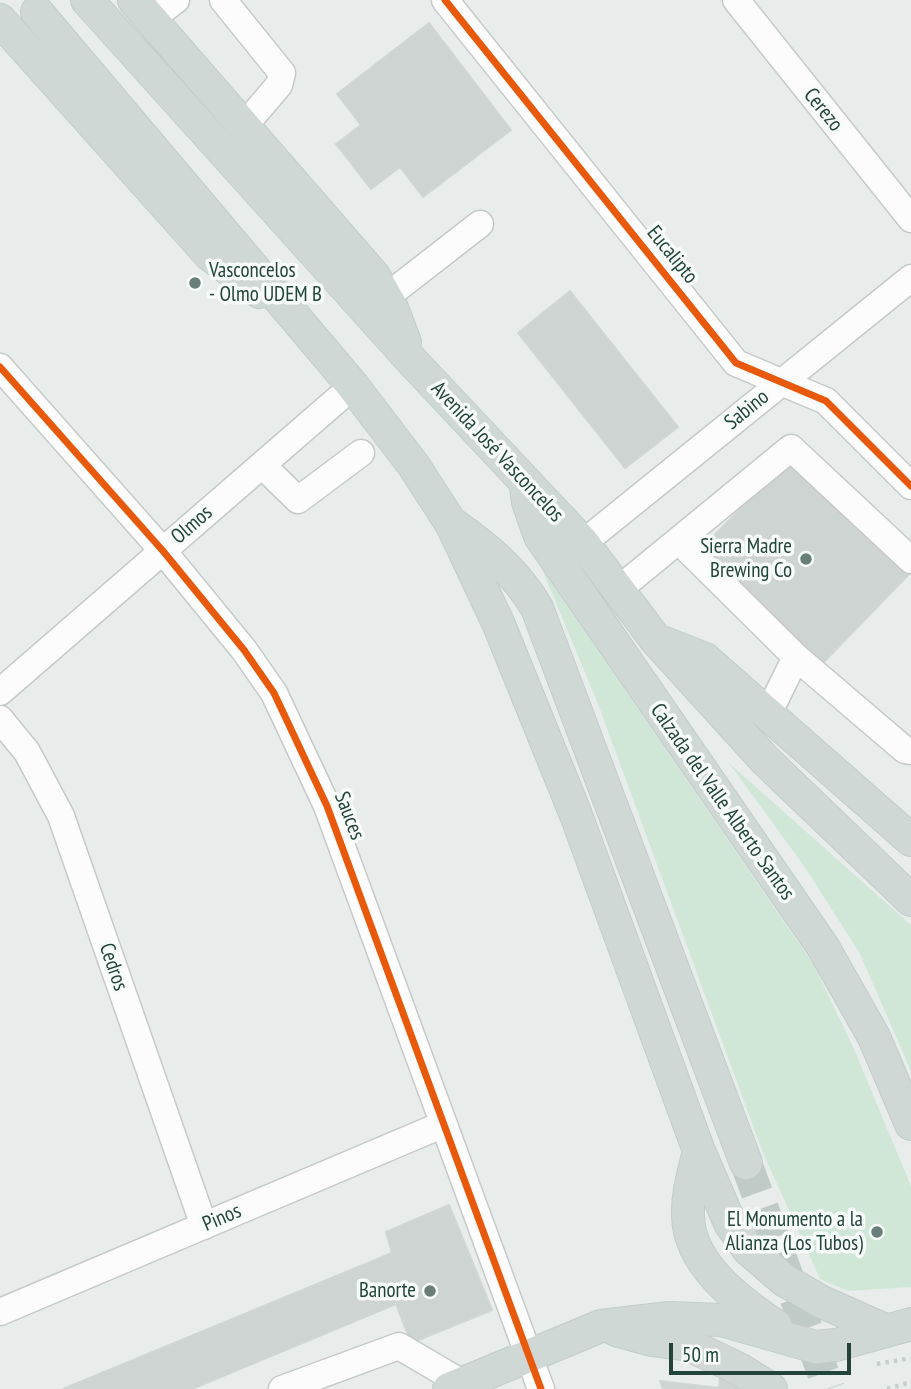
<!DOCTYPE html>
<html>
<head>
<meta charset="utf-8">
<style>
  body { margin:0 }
  #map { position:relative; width:911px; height:1389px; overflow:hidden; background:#e8edeb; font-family:"PT Sans Narrow",sans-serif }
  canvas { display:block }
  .scale { position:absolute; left:669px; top:1343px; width:182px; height:32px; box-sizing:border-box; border:4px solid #22443a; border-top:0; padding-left:9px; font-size:21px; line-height:24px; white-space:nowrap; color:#22443a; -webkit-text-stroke:5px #f7fbf9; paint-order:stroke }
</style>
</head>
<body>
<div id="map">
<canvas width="911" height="1389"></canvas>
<div class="scale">50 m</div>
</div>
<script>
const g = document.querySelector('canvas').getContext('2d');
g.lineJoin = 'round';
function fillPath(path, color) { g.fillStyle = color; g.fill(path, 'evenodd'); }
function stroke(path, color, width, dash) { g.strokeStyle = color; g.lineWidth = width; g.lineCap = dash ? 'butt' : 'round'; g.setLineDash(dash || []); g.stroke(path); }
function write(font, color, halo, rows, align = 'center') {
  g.font = font + ' "PT Sans Narrow",sans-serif'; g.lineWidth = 7; g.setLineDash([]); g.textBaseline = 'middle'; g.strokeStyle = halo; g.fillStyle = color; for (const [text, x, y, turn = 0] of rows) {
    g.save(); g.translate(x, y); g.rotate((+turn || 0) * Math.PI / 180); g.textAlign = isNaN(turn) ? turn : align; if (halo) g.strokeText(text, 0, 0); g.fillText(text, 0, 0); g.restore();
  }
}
fillPath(new Path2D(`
  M542 569 815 967 854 1049 911 1186V1287L848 1291 820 1279 763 1153 598 704Z
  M729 763 911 925V1071L859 952 804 866Z`), '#d0e7d7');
const building = new Path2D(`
  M429 23 511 130 423 197 400 167 371 189 336 144 361 125 337 94Z
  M570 291 678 427 625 468 518 333Z
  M794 454 911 572 820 666 701 549Z
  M449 1205 492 1310 411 1343 396 1304 192 1389H63L392 1253 386 1232Z
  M720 1377 738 1389H663L660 1381 719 1388Z`);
fillPath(building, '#ced4d2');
stroke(building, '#d0d6d4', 2);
stroke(new Path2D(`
  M746 1163 829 1389`), '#c0cbc8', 32, [32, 16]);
const minor = new Path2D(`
  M223 0 282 73 279 85 244 126
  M445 0 736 363 826 401 911 486
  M736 0 911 219
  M151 19 176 0
  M386 297 480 224
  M0 367 163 551 244 650 274 693 327 806 541 1389
  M262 465 298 500 361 453
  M679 541 796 657 905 750 911 751
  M583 543 911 278
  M619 589 791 448 911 560
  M0 692 353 386
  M767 716 796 657
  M0 719 27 752 61 816 204 1226
  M0 1312 444 1124
  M282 1389 399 1346 462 1383`);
const major = new Path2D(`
  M87 0 411 360 583 543 656 640 765 760 911 900
  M134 0 374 276 392 308 405 342
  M37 12 353 386 414 466 452 525 499 625 576 815 699 1151 730 1223 748 1249 784 1280 820 1301 885 1330
  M0 20 210 255 259 292
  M526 487 528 502 540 536 823 947 874 1037 911 1124
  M454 525C488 549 515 571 537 608L746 1163
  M662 642 705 659 911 840
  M699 1151C694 1172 687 1194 688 1216 689 1265 740 1302 776 1326
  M616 1330 652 1340 689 1345 739 1369 771 1389
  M449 1389 601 1326 669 1318 721 1320 816 1347 836 1345 911 1324`);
stroke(minor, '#c5cac8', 29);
stroke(major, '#c2ccc9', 34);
stroke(new Path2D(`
  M877 1364 911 1358
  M887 1389 911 1382`), '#c6cfcd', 4.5, [3.5, 5]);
stroke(minor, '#fcfcfc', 26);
stroke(major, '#cfd8d5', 32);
stroke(new Path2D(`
  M445 0 736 363 826 401 911 486
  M0 367 163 551 244 650 274 693 327 806 541 1389`), '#e8590c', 7);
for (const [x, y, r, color] of [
  [195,283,7,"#677f78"],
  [806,559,7,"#677f78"],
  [877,1232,7,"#677f78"],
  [430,1291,7,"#677f78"]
]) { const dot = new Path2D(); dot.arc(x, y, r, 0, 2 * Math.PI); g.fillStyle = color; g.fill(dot); stroke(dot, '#f7fbf9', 2.5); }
write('21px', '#22443a', '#f7fbf9', [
  ["Cerezo",823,110,51],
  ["Eucalipto",672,255,51],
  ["Sabino",747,410,-39],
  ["Avenida José Vasconcelos",497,452,47],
  ["Olmos",192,525,-41],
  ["Calzada del Valle Alberto Santos",722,802,55],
  ["Sauces",349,816,69],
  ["Cedros",113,967,71],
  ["Pinos",222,1218,-23]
]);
write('21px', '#22443a', '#f7fbf9', [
  ["Vasconcelos",209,271,"left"],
  ["- Olmo UDEM B",209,295,"left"],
  ["Sierra Madre",792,547],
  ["Brewing Co",792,571],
  ["El Monumento a la",863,1220],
  ["Alianza (Los Tubos)",863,1244],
  ["Banorte",416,1291]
], 'right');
</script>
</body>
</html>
